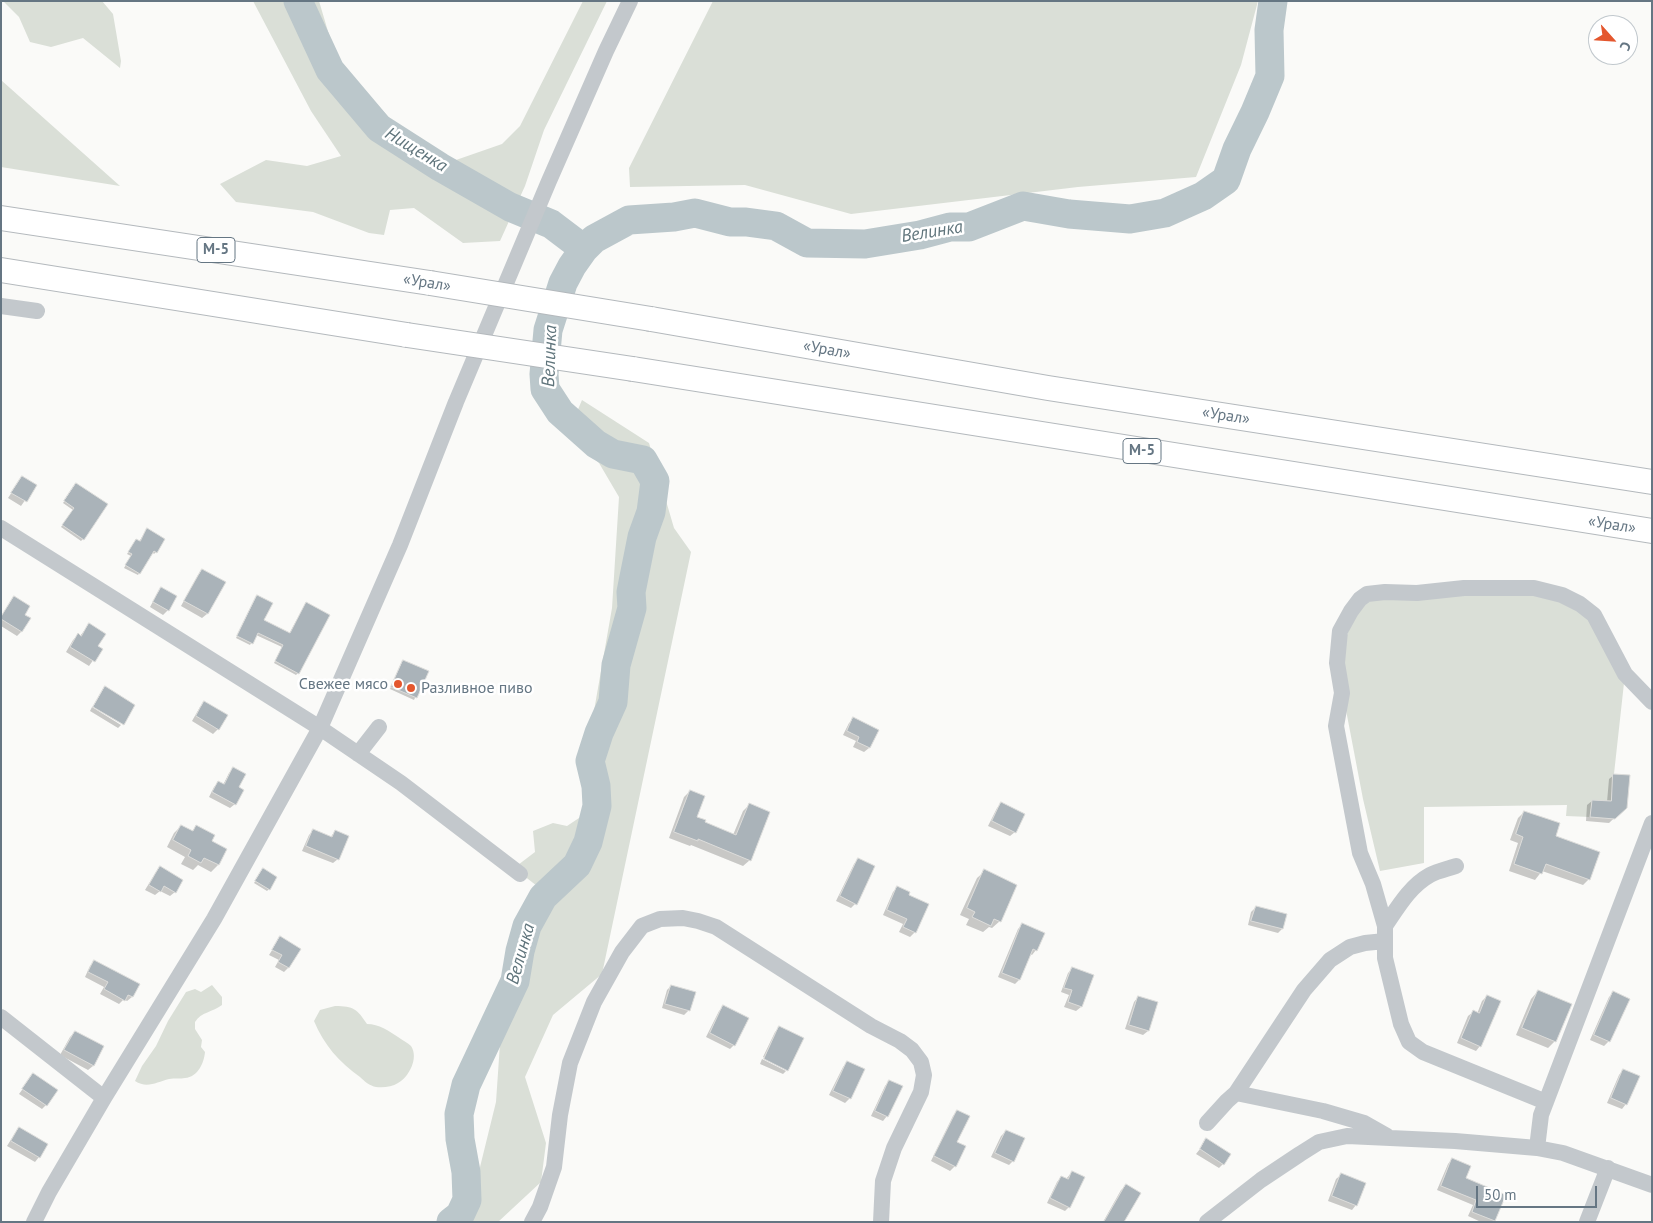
<!DOCTYPE html>
<html>
<head>
<meta charset="utf-8">
<style>
  body { margin:0 }
  #map { position:relative; width:1653px; height:1223px; overflow:hidden; background:#fafaf8; font-family:"PT Sans",sans-serif }
  canvas { display:block }
  .frame { position:absolute; inset:0; border:2px solid #657683; pointer-events:none }
  .north { position:absolute; left:1588px; top:15px; width:50px; height:50px; box-sizing:border-box; background:#fff; border:1px solid #c1c8cd; border-radius:50%; rotate:116deg; font-size:14px; font-weight:700; line-height:20px; text-align:center; color:#657683 }
  .north::after { content:''; display:block; margin:auto; width:18px; height:22px; background:#e4572e; clip-path:polygon(50% 0,100% 100%,50% 72%,0 100%) }
  .scale { position:absolute; left:1476px; top:1186px; width:121px; height:22px; box-sizing:border-box; border:2px solid #657683; border-top:0; padding-left:6px; font-size:15px; line-height:18px; white-space:nowrap; color:#657683; -webkit-text-stroke:4px #fff; paint-order:stroke }
</style>
</head>
<body>
<div id="map">
<canvas width="1653" height="1223"></canvas>
<div class="frame"></div>
<div class="north">С</div>
<div class="scale">50 m</div>
</div>
<script>
const g = document.querySelector('canvas').getContext('2d');
g.lineJoin = 'round';
function fillPath(path, color) { g.fillStyle = color; g.fill(path, 'evenodd'); }
function stroke(path, color, width, dash) { g.strokeStyle = color; g.lineWidth = width; g.lineCap = dash ? 'butt' : 'round'; g.setLineDash(dash || []); g.stroke(path); }
function write(font, color, halo, rows, align = 'center') {
  g.font = font + ' "PT Sans",sans-serif'; g.lineWidth = 5; g.setLineDash([]); g.textBaseline = 'middle'; g.strokeStyle = halo; g.fillStyle = color; for (const [text, x, y, turn = 0] of rows) {
    g.save(); g.translate(x, y); g.rotate((+turn || 0) * Math.PI / 180); g.textAlign = isNaN(turn) ? turn : align; if (halo) g.strokeText(text, 0, 0); g.fillText(text, 0, 0); g.restore();
  }
}
fillPath(new Path2D(`
  M3 1H102L113 14 121 61 120 68 83 38 51 47 30 42 19 17Z
  M253 1H319L335 55 348 72 394 123 421 138 437 151 456 160 502 144 520 126 583 1H607L544 130 525 186 500 241 463 243 414 208 390 210 384 235 369 233 313 212 236 202 220 184 266 160 307 166 341 156 311 111Z
  M713 1H1258L1241 65 1196 177 1078 187 851 214 745 185 630 187 629 168Z
  M1 80 120 186 1 167Z
  M582 400 649 443 674 528 691 552 602 974 553 1015 525 1077 546 1143 541 1182 498 1222H460L467 1220 496 1102 504 985 537 886 514 868 535 852 533 831 553 823 567 826 582 816 591 728 612 608 619 497 599 463 568 433Z
  M1534 588 1580 604 1625 674 1611 801 1592 800 1590 817 1566 816 1567 805 1424 807V863L1380 871 1363 799 1337 663 1360 599Z
  M212 985 222 997V1005C213 1012 201 1012 195 1022V1029L202 1040 201 1047 205 1052C204 1063 198 1077 185 1078 180 1079 175 1078 169 1079 157 1082 147 1089 135 1081L142 1066 156 1046 168 1021 186 992 195 989 201 992Z
  M335 1006C354 1006 357 1009 367 1024 379 1024 389 1031 398 1037 402 1040 408 1043 411 1046 419 1058 409 1077 398 1083 392 1087 383 1088 376 1087 370 1086 364 1081 360 1077 339 1062 324 1045 314 1021L320 1010Z`), '#dadfd7');
fillPath(new Path2D(`
  M22 477 35 486 21 506 8 498Z
  M75 486 83 539 81 541 61 527 73 510 63 503Z
  M145 532 156 552 154 554 152 552 138 575 124 568 131 556 127 554 134 543 139 542Z
  M203 571 224 583 207 614 202 618 181 606 198 575Z
  M162 589 168 610 163 615 150 607 157 594Z
  M257 596 262 621 289 634 306 603 298 673 296 675 274 663 282 647 256 635 250 645 236 638Z
  M14 598 23 615 21 632 17 636 1 626V616Z
  M89 625 97 646 101 649 89 666 66 652 73 640 78 635 80 636Z
  M403 661 427 672 414 700 390 689Z
  M205 703 218 729 213 734 192 721 200 707Z
  M92 707 121 725 118 728 90 711Z
  M854 719 877 730 869 748 864 752 853 747 856 741 843 735 849 723Z
  M234 768 237 788 235 804 230 808 209 797 214 787 219 782 223 785 229 773Z
  M1614 775 1626 807 1609 823 1586 821 1587 805 1592 801 1607 802 1609 779Z
  M690 791 696 818 703 823 733 835 743 811 749 805 750 860 743 866 691 845 690 846 669 838 684 797Z
  M1002 803 1015 832 1010 836 988 826 997 808Z
  M1524 812 1554 836 1589 879 1583 885 1542 871 1535 880 1509 871 1518 843 1510 840 1518 818Z
  M181 826 191 832 196 827 210 842 225 850 218 865 211 872 198 865 193 870 181 864 185 857 167 847 174 833Z
  M313 831 330 838 335 831 338 859 333 863 302 851 309 835Z
  M858 859 855 904 851 908 836 901 854 864Z
  M160 868 175 892 170 896 160 891 155 895 145 890 156 872Z
  M263 869 269 889 267 891 254 883Z
  M985 871 1000 921 992 928 989 927 983 932 966 925 969 919 960 915 977 878Z
  M897 888 915 932 910 937 899 932 903 924 883 915 893 892Z
  M1256 907 1282 929 1278 933 1248 925 1251 912Z
  M1022 925 1036 950 1032 955 1030 954 1019 980 1015 984 998 977 1018 929Z
  M280 938 299 949 288 968 284 972 275 967 279 960 269 955Z
  M95 961 138 984 132 997 127 1001 124 999 119 1004 100 994 104 987 85 977 90 966Z
  M1072 969 1092 976 1081 1007 1076 1011 1064 1007 1069 995 1061 992 1068 973Z
  M671 986 689 1010 684 1015 662 1008 667 990Z
  M1538 991 1555 1041 1548 1048 1516 1035 1531 999Z
  M1614 993 1609 1041 1604 1046 1590 1040 1609 997Z
  M1487 996 1480 1046 1476 1051 1457 1043 1468 1016 1473 1012 1477 1014 1482 1001Z
  M1138 997 1148 1031 1143 1035 1125 1029 1134 1002Z
  M724 1007 734 1045 730 1049 706 1037 719 1011Z
  M779 1028 787 1069 763 1057 775 1032Z
  M75 1032 103 1047 93 1066 88 1070 60 1055 70 1037Z
  M762 1059 786 1071 783 1074 760 1064Z
  M847 1062 850 1098 845 1103 829 1095 843 1067Z
  M1623 1070 1626 1104 1622 1109 1607 1103 1619 1075Z
  M33 1075 46 1105 42 1109 19 1094Z
  M889 1081 887 1116 883 1121 871 1116 885 1086Z
  M957 1111 955 1166 950 1171 931 1161 953 1116Z
  M19 1128 39 1157 35 1162 7 1146 15 1133Z
  M1006 1131 1013 1161 1009 1165 991 1157 1001 1136Z
  M1207 1140 1223 1164 1219 1168 1196 1154Z
  M1452 1159 1464 1179 1505 1195 1493 1222H1481L1468 1216 1473 1205 1437 1190 1448 1164Z
  M1072 1172 1069 1207 1065 1211 1047 1203 1057 1182 1061 1177 1066 1179Z
  M1341 1175 1356 1205 1352 1210 1328 1201 1336 1179Z
  M1126 1186 1123 1222H1103L1121 1190Z`), '#0003');
stroke(new Path2D(`
  M298 1 330 70 379 128 440 167 510 207 551 224 584 249
  M451 1222 460 1215 467 1200 466 1172 460 1139 459 1114 466 1085 515 981 520 951 527 926 543 897 577 865 588 842 597 806 596 786 590 761 599 733 613 702 616 665 632 608 631 592 642 537 651 512 655 481 643 460 613 454 596 444 560 412 545 389 544 374 548 330 563 283 572 266 584 249 594 239 629 220 674 217 695 213 730 222H746L776 226 807 243 865 244 920 235 950 227H969L1023 206 1069 214 1130 219 1165 213 1203 196 1226 180 1237 149 1255 112 1270 76 1269 30 1273 1`), '#bbc7cb', 29);
const building = new Path2D(`
  M22 476 37 485 27 502 11 493Z
  M76 483 108 504 84 540 62 525 74 508 64 501Z
  M147 528 165 539 157 553 154 551 140 574 125 565 132 554 128 552 136 539 140 541Z
  M202 569 226 582 208 614 184 601Z
  M161 587 177 596 169 611 153 602Z
  M257 595 273 603 264 620 290 633 306 602 330 615 299 674 275 661 283 645 258 633 253 644 237 636Z
  M14 596 30 606 25 615 31 618 22 632 1 619V617Z
  M89 623 106 634 98 646 103 649 95 662 70 647 78 633 81 636Z
  M403 660 429 671 417 698 391 687Z
  M105 686 135 705 124 725 93 707Z
  M204 701 228 715 219 730 196 716Z
  M853 717 879 730 870 748 857 742 859 737 847 731Z
  M233 767 246 774 239 787 244 790 236 805 212 792 218 781 224 784Z
  M1613 774 1630 775 1627 808 1615 819 1590 817 1592 800 1611 801Z
  M690 790 705 796 697 817 706 820 705 822 736 835 749 803 770 812 751 861 698 839V841L674 832Z
  M1001 802 1025 814 1016 833 992 821Z
  M1524 811 1560 823 1556 836 1600 852 1590 880 1546 864 1542 874 1514 864 1523 837 1516 834Z
  M181 825 193 831 196 825 215 835 212 841 227 849 219 865 204 858 201 863 188 856 191 850 173 840Z
  M313 829 332 837 335 830 349 836 339 860 306 846Z
  M858 858 875 866 857 905 840 896Z
  M160 866 183 880 176 893 164 886 161 892 149 885Z
  M263 868 277 877 270 890 255 881Z
  M984 869 1017 885 1001 922 994 919 991 926 972 917 975 912 967 908Z
  M897 886 910 892 909 895 929 904 916 933 903 927 907 919 887 910Z
  M1256 906 1287 914 1283 929 1251 921Z
  M1022 923 1045 933 1037 951 1033 949 1020 980 1002 973Z
  M280 936 301 949 289 968 278 962 282 955 272 950Z
  M94 960 140 984 133 997 128 995 125 1001 104 989 108 982 88 972Z
  M1072 967 1094 975 1082 1007 1068 1002 1072 990 1064 988Z
  M671 985 696 992 690 1011 665 1004Z
  M1538 990 1572 1004 1556 1042 1522 1028Z
  M1613 991 1630 999 1610 1042 1594 1035Z
  M1487 995 1501 1001 1481 1047 1461 1038 1473 1010 1479 1013Z
  M1138 996 1158 1002 1149 1031 1129 1025Z
  M723 1005 749 1018 735 1046 710 1033Z
  M779 1026 804 1038 788 1071 764 1059Z
  M75 1031 104 1046 94 1066 64 1050Z
  M847 1061 865 1069 851 1099 833 1091Z
  M1623 1069 1640 1076 1627 1105 1611 1098Z
  M33 1073 58 1090 47 1106 22 1089Z
  M889 1080 903 1086 888 1117 875 1111Z
  M957 1110 970 1116 957 1142 966 1146 956 1167 934 1156Z
  M19 1127 48 1144 40 1158 11 1141Z
  M1006 1130 1025 1138 1014 1162 995 1153Z
  M1206 1138 1231 1154 1224 1165 1200 1149Z
  M1452 1158 1471 1166 1466 1178 1506 1195 1495 1221 1472 1212 1476 1200 1441 1186Z
  M1072 1171 1085 1177 1070 1208 1050 1198 1061 1176 1068 1179Z
  M1341 1173 1366 1183 1357 1206 1332 1196Z
  M1126 1184 1141 1193 1124 1222H1104Z`);
fillPath(building, '#aab3b9');
stroke(building, '#dcdcda', 1);
const highway = new Path2D(`
  M1 218 430 283
  M1 270 407 335
  M651 319 1048 388 1652 482
  M633 369 1652 531`);
stroke(highway, '#b4b9bd', 26);
stroke(new Path2D(`
  M1 306 37 311
  M1 528 320 728 401 783 520 874
  M358 754 379 727
  M1385 926C1398 907 1410 886 1430 875 1437 871 1447 869 1456 866
  M1 1017 104 1098
  M1236 1093 1304 990 1330 960 1350 947 1365 943 1385 941
  M1546 1102 1423 1052 1409 1042 1401 1024 1385 958V926L1373 884 1360 853 1336 726 1342 693 1337 663 1340 631 1351 611 1360 599 1367 594 1385 592 1417 593 1464 588H1534L1562 595 1580 604 1594 615 1625 674 1652 702
  M1207 1123 1227 1101 1236 1093 1323 1111 1364 1123 1387 1136
  M1537 1148 1541 1115 1652 823
  M34 1222 49 1192 104 1098 214 919 320 728 400 545 456 402 549 181 606 51 630 1
  M532 1222 540 1207 554 1167 560 1115 570 1063 594 1002 622 952 642 926 660 919 683 918 698 921 716 927 871 1026 900 1041 912 1050 921 1062 924 1075 921 1092 894 1148 883 1181 881 1222
  M1207 1222 1261 1180 1300 1154 1319 1142 1347 1136 1455 1141 1537 1148 1563 1153 1652 1185
  M1587 1222 1608 1168`), '#c3c8cc', 16);
stroke(highway, '#fff', 24);
const highwayBridge = new Path2D(`
  M430 283 651 319
  M407 335 633 369`);
stroke(highwayBridge, '#b4b9bd', 26, []);
stroke(highwayBridge, '#fff', 24);
for (const [x, y, r, color] of [
  [398,684,5,"#e4572e"],
  [411,688,5,"#e4572e"]
]) { const dot = new Path2D(); dot.arc(x, y, r, 0, 2 * Math.PI); g.fillStyle = color; g.fill(dot); stroke(dot, '#fff', 2); }
for (const [x, y, w] of [
  [216,250,38],
  [1142,451,38]
]) { const box = new Path2D(); box.roundRect(x - w / 2, y - 12.5, w, 25, 4); g.fillStyle = '#fff'; g.fill(box); stroke(box, '#657683', 1); }
write('bold 15px', '#657683', null, [
  ["М-5",216,250],
  ["М-5",1142,451]
]);
write('16px', '#657683', '#fff', [
  ["«Урал»",427,283,9],
  ["«Урал»",827,350,10],
  ["«Урал»",1226,416,9],
  ["«Урал»",1612,525,9]
]);
write('16px', '#657683', '#fff', [
  ["Свежее мясо",388,684],
  ["Разливное пиво",421,688,"left"]
], 'right');
write('italic 18px', '#60757c', '#fff', [
  ["Нищенка",416,150,31],
  ["Велинка",932,232,-9],
  ["Велинка",550,356,-88],
  ["Велинка",521,954,-74]
]);
</script>
</body>
</html>
